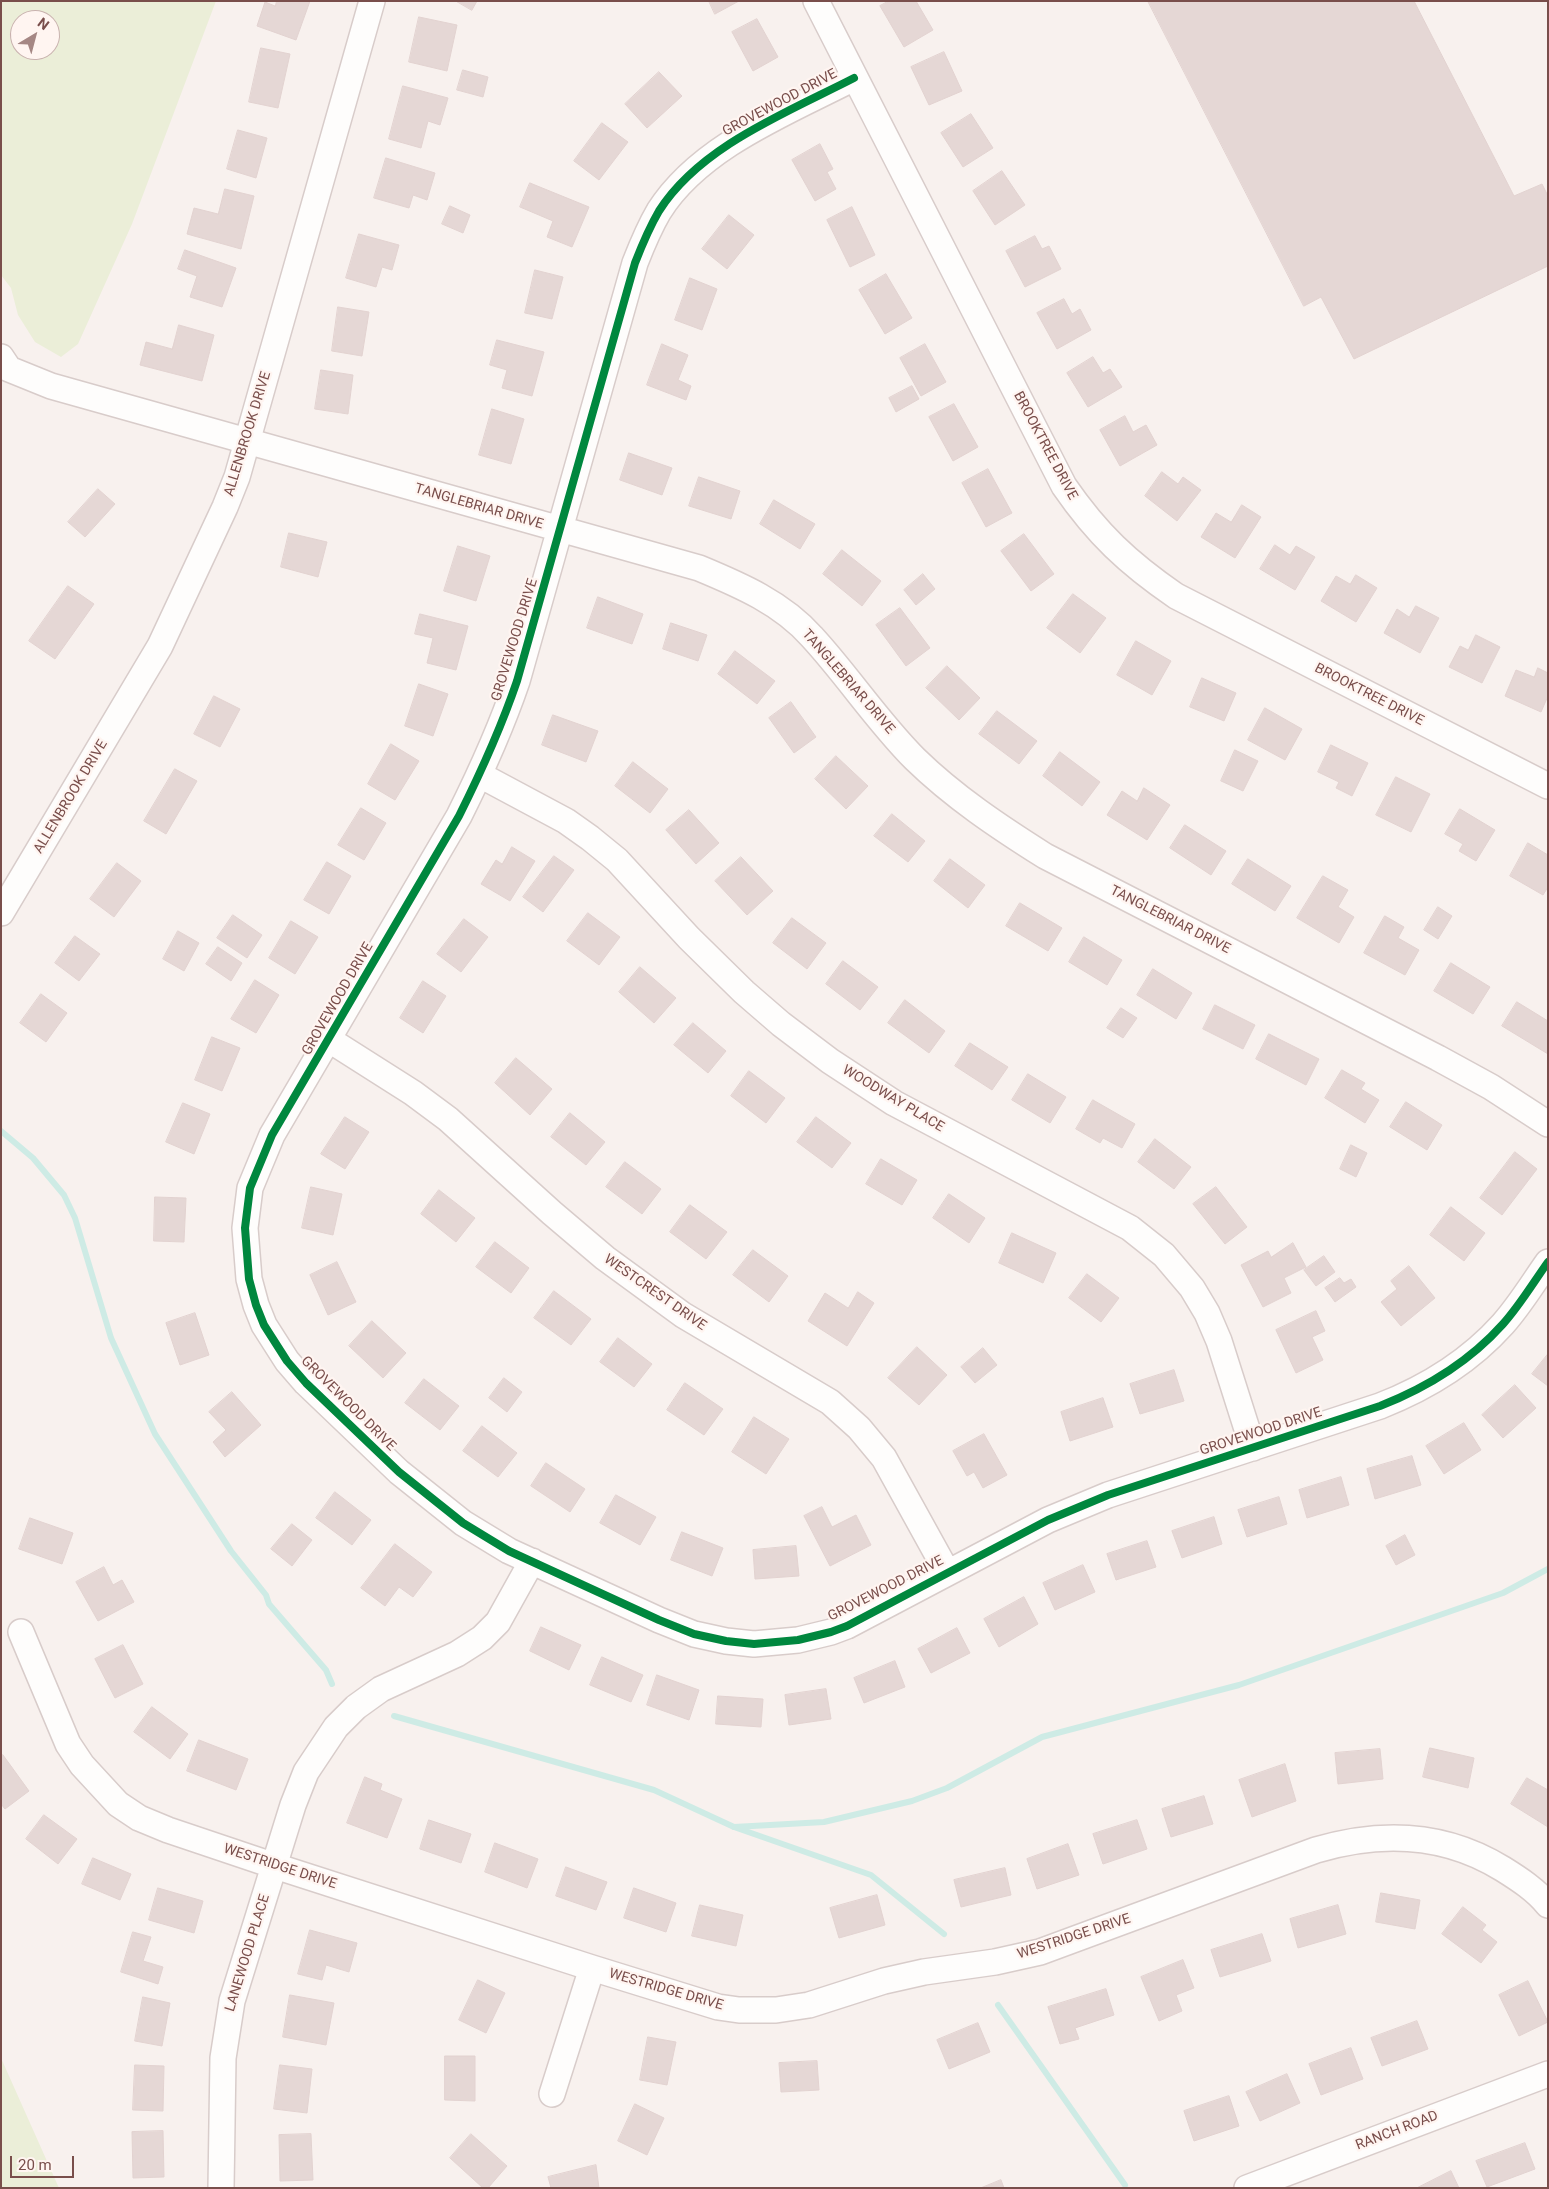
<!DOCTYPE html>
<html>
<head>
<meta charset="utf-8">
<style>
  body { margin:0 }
  #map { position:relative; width:1549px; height:2189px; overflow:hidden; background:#f8f1ee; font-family:Roboto,sans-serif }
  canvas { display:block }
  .frame { position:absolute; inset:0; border:2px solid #794e4b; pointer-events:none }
  .north { position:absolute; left:10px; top:10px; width:50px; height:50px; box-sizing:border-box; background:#fff5f1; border:1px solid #c9b2af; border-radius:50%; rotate:37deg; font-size:14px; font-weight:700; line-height:20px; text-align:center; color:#794e4b }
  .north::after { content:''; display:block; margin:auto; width:18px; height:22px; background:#a58784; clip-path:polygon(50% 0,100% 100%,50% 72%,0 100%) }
  .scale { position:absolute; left:10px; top:2156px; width:64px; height:22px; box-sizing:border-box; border:2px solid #794e4b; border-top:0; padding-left:6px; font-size:15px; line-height:18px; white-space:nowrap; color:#794e4b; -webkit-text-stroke:4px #fff5f1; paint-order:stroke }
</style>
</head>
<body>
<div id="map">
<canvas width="1549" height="2189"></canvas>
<div class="frame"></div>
<div class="north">N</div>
<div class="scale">20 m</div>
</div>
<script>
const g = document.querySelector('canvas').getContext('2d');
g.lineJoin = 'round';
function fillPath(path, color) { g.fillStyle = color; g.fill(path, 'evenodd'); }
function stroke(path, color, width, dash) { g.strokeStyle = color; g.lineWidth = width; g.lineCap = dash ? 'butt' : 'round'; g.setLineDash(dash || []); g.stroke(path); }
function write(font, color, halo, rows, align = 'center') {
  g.font = font + ' Roboto,sans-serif'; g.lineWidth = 4.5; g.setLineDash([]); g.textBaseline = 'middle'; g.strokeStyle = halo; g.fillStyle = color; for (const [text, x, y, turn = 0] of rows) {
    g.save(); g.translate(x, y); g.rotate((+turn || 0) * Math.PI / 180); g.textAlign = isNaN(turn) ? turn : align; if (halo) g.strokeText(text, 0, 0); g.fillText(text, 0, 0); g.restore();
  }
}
fillPath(new Path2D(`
  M1 1H216L132 224 78 344 61 357 35 342 18 315 11 288 1 275ZM20 20H50V50H20Z
  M1 2058 59 2188H1Z`), '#ebeed8');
stroke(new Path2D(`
  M1 1131 33 1158 64 1195 75 1218 111 1338 155 1434 231 1551 266 1595 269 1604 326 1670 332 1684
  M394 1716 654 1790 734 1827 871 1875 944 1934
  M734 1827 824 1822 912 1801 947 1788 1042 1737 1239 1685 1503 1593 1548 1569
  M998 2005 1125 2185`), '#ceebe5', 6);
const building = new Path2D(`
  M277 1H310L296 40 257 26 265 2 275 6Z
  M456 1H477L472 10Z
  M709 1H739L715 14Z
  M889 1H916L933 30 904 47 880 6Z
  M1148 1H1414L1514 196 1542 184 1548 196V266L1354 359 1321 297 1304 306Z
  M419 17 457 25 447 71 409 62Z
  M757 19 778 57 753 71 732 32Z
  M261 48 290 54 278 108 249 102Z
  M944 52 962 91 929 105 911 67Z
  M463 70 488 77 483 97 457 90Z
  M659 72 682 96 647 128 625 104Z
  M403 86 448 98 440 125 428 121 421 148 389 139Z
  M971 114 993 148 963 167 941 133Z
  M602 123 628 142 599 180 574 161Z
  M238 130 267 138 256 178 227 169Z
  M820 144 833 169 827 172 836 189 815 201 792 160Z
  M386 158 435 173 427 200 413 195 409 208 374 198Z
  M1002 171 1025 205 995 225 973 191Z
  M530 183 589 207 572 247 547 237 553 221 520 207Z
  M225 189 254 196 241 249 187 234 194 208 218 214Z
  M450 206 470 215 463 233 442 224Z
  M852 207 875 255 850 267 827 220Z
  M729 215 754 235 727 269 702 249Z
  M359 234 399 245 392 270 382 267 376 287 346 278Z
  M1035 236 1042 249 1049 246 1061 269 1025 287 1006 251Z
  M185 250 236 268 222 307 190 297 197 276 178 269Z
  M535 270 563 277 552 319 525 313Z
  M886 274 912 318 885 334 859 290Z
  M690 278 717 289 702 330 675 320Z
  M1064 299 1072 314 1080 309 1091 330 1057 349 1037 313Z
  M338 307 369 312 362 356 332 351Z
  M179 325 214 335 202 381 140 365 146 342 172 349Z
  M497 340 544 352 532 396 502 388 507 370 490 365Z
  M662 344 688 355 678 380 691 386 686 400 647 385Z
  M925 344 946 382 921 396 900 358Z
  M1093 357 1103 373 1110 369 1122 387 1088 407 1067 373Z
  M321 370 353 375 348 414 315 409Z
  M912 386 919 399 896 412 889 398Z
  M954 404 978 447 953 461 929 417Z
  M492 409 524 419 511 464 479 455Z
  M1125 416 1133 432 1146 425 1157 445 1120 466 1100 430Z
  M629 453 672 468 662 495 620 480Z
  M988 469 1012 513 986 527 962 483Z
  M1162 472 1178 484 1183 477 1201 490 1177 521 1145 496Z
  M699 477 740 491 731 519 689 506Z
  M98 489 115 504 85 537 68 522Z
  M774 500 815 524 800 549 760 524Z
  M1242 505 1261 517 1235 558 1201 537 1216 513 1231 522Z
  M289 533 327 542 318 577 281 567Z
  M1024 534 1054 574 1031 591 1001 551Z
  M1275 545 1290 555 1296 546 1315 557 1295 590 1260 569Z
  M458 546 490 556 476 601 444 591Z
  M842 550 881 581 862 606 823 574Z
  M923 574 935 589 916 605 904 590Z
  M1356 575 1377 588 1356 622 1321 601 1336 576 1350 584Z
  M68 586 94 604 55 659 29 641Z
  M1073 594 1106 618 1080 653 1047 628Z
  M598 597 643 614 632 644 587 628Z
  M1416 606 1439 618 1420 653 1384 633 1397 609 1409 617Z
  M900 608 930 648 906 666 876 625Z
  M420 614 468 626 456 670 427 663 433 638 415 634Z
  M671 623 707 635 698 661 663 649Z
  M1476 635 1500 647 1482 683 1449 667 1460 646 1468 650Z
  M1136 641 1171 661 1152 695 1117 675Z
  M735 651 775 681 757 704 718 674Z
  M947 666 980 698 959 720 926 688Z
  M1538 668 1548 673V696L1541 712 1505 696 1516 670 1534 677Z
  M1202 678 1236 693 1224 721 1190 707Z
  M419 684 448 694 433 736 405 726Z
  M214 696 240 709 220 747 194 734Z
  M791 702 816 737 794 753 769 718Z
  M1265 708 1302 729 1285 760 1248 740Z
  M997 711 1037 741 1019 764 979 734Z
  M553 715 598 731 586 762 542 745Z
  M391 744 419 761 395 800 368 784Z
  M1331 745 1368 763 1352 796 1336 788 1339 782 1318 772Z
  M1235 750 1258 761 1243 791 1221 781Z
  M1060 752 1100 782 1082 806 1043 776Z
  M836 756 868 786 846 809 815 779Z
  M633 762 668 789 650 813 615 786Z
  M175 769 197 781 166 834 144 821Z
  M1396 777 1430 794 1411 832 1376 815Z
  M1144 788 1170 805 1147 840 1107 815 1122 791 1137 801Z
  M361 808 386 823 364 860 338 845Z
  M1460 809 1495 830 1476 861 1459 851 1463 844 1445 834Z
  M689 810 719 843 696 864 666 830Z
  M892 814 925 841 908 862 874 836Z
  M1185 825 1226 851 1211 875 1170 848Z
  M1528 843 1548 855V887L1543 895 1510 876Z
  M512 847 535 861 510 901 481 884 496 860 502 864Z
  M554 856 574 870 543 912 523 897Z
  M741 857 773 891 747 915 715 881Z
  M950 859 985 885 968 908 934 881Z
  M1248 859 1291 886 1275 911 1232 884Z
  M327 862 351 876 329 914 304 900Z
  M117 863 141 881 114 917 90 899Z
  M1323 876 1348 890 1338 907 1354 917 1339 943 1297 918Z
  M1020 903 1062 928 1048 951 1006 926Z
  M1438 907 1452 916 1438 939 1424 930Z
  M588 913 620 937 599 965 567 941Z
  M233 915 262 935 247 958 217 938Z
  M1385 916 1404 927 1398 938 1419 950 1405 975 1364 953Z
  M792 918 826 943 807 969 773 943Z
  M464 919 488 937 461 972 437 954Z
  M291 921 318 937 295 974 269 958Z
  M178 931 199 943 184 971 163 959Z
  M75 936 100 954 79 981 55 963Z
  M1084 937 1122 960 1107 985 1069 962Z
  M218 947 242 963 231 981 206 964Z
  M843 961 878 987 860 1010 826 984Z
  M1451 963 1490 987 1473 1014 1434 991Z
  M640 967 676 998 654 1023 619 992Z
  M1153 969 1192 993 1176 1019 1137 995Z
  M255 980 279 995 256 1033 231 1019Z
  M423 981 446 996 423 1033 400 1018Z
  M41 994 67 1013 46 1042 20 1023Z
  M905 1000 945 1031 929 1053 888 1023Z
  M1517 1002 1548 1021V1054L1502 1026Z
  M1215 1005 1255 1025 1243 1049 1203 1029Z
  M1121 1008 1137 1018 1123 1038 1107 1028Z
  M693 1023 726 1051 708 1073 674 1045Z
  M1269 1034 1319 1059 1306 1085 1256 1059Z
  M212 1037 240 1048 222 1091 195 1080Z
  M970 1043 1008 1067 992 1090 955 1066Z
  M516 1058 552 1089 530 1115 495 1083Z
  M1342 1070 1365 1083 1361 1089 1379 1100 1365 1123 1325 1098Z
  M749 1071 785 1098 766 1123 731 1096Z
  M1028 1074 1066 1097 1050 1123 1012 1100Z
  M1093 1100 1135 1124 1122 1148 1103 1138 1100 1143 1076 1129Z
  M1406 1102 1442 1125 1427 1150 1390 1127Z
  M183 1103 210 1114 194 1154 166 1142Z
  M570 1113 605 1142 586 1165 551 1137Z
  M345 1117 369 1132 345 1169 321 1154Z
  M816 1117 851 1143 832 1168 797 1142Z
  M1155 1139 1191 1167 1174 1189 1138 1162Z
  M1351 1145 1367 1153 1356 1177 1340 1169Z
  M1515 1152 1537 1169 1502 1215 1480 1198Z
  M881 1159 917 1180 902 1205 866 1184Z
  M625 1162 661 1189 642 1214 606 1187Z
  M311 1187 342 1194 333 1235 302 1228Z
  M1216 1187 1247 1227 1225 1244 1193 1204Z
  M439 1190 475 1218 456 1242 421 1214Z
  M949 1194 985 1218 969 1243 933 1218Z
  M155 1197 186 1198 184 1242 154 1241Z
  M690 1205 727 1232 706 1259 670 1232Z
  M1451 1207 1485 1233 1464 1261 1430 1235Z
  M1012 1233 1056 1253 1043 1283 999 1263Z
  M495 1242 529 1268 511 1293 476 1267Z
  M1293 1243 1306 1267 1284 1278 1291 1293 1263 1307 1241 1265 1268 1251 1271 1257Z
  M753 1250 788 1276 769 1302 733 1275Z
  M1324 1256 1335 1272 1316 1286 1304 1270Z
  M337 1262 356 1302 328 1315 310 1275Z
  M1409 1266 1435 1298 1401 1326 1381 1302 1397 1289 1391 1281Z
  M1087 1274 1119 1298 1101 1322 1069 1298Z
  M1340 1278 1344 1283 1351 1279 1356 1287 1335 1302 1325 1288Z
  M554 1291 591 1319 571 1345 534 1318Z
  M858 1292 874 1303 847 1346 808 1321 825 1293 848 1308Z
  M1316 1311 1325 1331 1312 1337 1323 1360 1296 1373 1276 1330Z
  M195 1313 209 1355 180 1365 166 1323Z
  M372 1321 406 1353 383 1378 349 1346Z
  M618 1338 652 1364 634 1387 600 1362Z
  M917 1347 947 1375 919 1405 888 1378Z
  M983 1348 997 1365 975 1383 961 1367Z
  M1548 1354V1386L1532 1374Z
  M1174 1370 1184 1401 1140 1414 1130 1384Z
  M504 1378 522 1392 507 1412 489 1398Z
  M424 1379 459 1406 440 1430 405 1403Z
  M685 1383 723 1409 704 1435 667 1410Z
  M1515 1385 1536 1408 1503 1438 1482 1415Z
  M232 1392 261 1425 225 1457 213 1442 226 1430 209 1412Z
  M1103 1398 1113 1427 1070 1441 1061 1412Z
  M754 1417 789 1439 766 1474 732 1452Z
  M1464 1423 1481 1450 1444 1474 1426 1446Z
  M482 1426 517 1453 498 1477 463 1451Z
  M984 1434 1007 1475 983 1488 974 1472 967 1476 953 1451Z
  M1412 1456 1421 1485 1375 1499 1367 1469Z
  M546 1463 585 1489 570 1512 531 1486Z
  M1341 1477 1349 1505 1307 1518 1299 1490Z
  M335 1492 371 1520 352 1545 316 1518Z
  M616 1495 656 1517 640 1545 600 1523Z
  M1279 1497 1287 1524 1247 1537 1238 1510Z
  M822 1507 832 1527 856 1515 871 1545 830 1566 804 1516Z
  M1214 1517 1222 1544 1182 1558 1172 1531Z
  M30 1518 73 1533 62 1564 19 1549Z
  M292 1524 312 1540 292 1566 271 1549Z
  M682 1532 723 1548 712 1576 671 1560Z
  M1405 1535 1415 1555 1396 1565 1386 1546Z
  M1147 1541 1156 1567 1116 1580 1107 1554Z
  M395 1544 432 1572 413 1597 399 1587 385 1606 361 1588Z
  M796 1546 799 1576 755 1579 753 1550Z
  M1083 1565 1095 1592 1055 1610 1043 1583Z
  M104 1567 113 1585 122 1580 134 1602 98 1621 76 1582Z
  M1024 1597 1038 1624 999 1647 984 1619Z
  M541 1627 581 1645 569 1670 530 1651Z
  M957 1628 970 1653 931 1673 918 1649Z
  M123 1645 143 1684 115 1698 95 1659Z
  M602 1657 643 1675 631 1702 590 1685Z
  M895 1661 905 1687 864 1703 854 1678Z
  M657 1675 699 1690 689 1720 647 1705Z
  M826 1689 831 1719 789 1725 785 1695Z
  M718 1696 763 1699 761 1727 716 1724Z
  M152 1707 188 1734 170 1759 134 1732Z
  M199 1740 248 1759 236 1790 187 1771Z
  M1430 1748 1474 1758 1468 1788 1423 1777Z
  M1380 1749 1383 1779 1338 1784 1335 1753Z
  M3 1755 29 1791 5 1809 1 1804V1756Z
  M1285 1764 1296 1801 1252 1817 1239 1780Z
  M365 1777 382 1784 380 1790 402 1799 387 1838 347 1823Z
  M1527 1778 1548 1790V1827L1511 1804Z
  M1204 1796 1213 1824 1171 1837 1162 1809Z
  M44 1815 77 1839 58 1864 26 1839Z
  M429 1820 471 1834 461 1863 420 1849Z
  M1137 1820 1147 1849 1103 1864 1093 1834Z
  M495 1843 538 1859 527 1888 485 1872Z
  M1068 1844 1079 1875 1037 1889 1027 1859Z
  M93 1858 131 1874 120 1900 82 1884Z
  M566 1867 607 1882 596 1910 556 1896Z
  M1005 1868 1011 1895 961 1907 954 1880Z
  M158 1888 203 1901 194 1933 149 1920Z
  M634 1888 676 1903 666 1932 624 1918Z
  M1381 1893 1420 1900 1415 1929 1376 1922Z
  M877 1895 885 1925 839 1938 830 1908Z
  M700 1905 743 1915 736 1946 692 1936Z
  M1338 1905 1346 1934 1298 1948 1290 1919Z
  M1463 1907 1486 1925 1482 1930 1497 1942 1481 1963 1442 1934Z
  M310 1930 357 1943 349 1972 326 1965 322 1980 298 1974Z
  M133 1932 151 1937 143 1961 163 1967 158 1984 121 1972Z
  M1262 1934 1271 1961 1220 1977 1211 1950Z
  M1183 1960 1194 1988 1176 1995 1182 2011 1159 2021 1141 1977Z
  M478 1980 505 1993 486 2033 459 2020Z
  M1528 1981 1548 2022 1519 2036 1499 1995Z
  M1106 1989 1114 2015 1075 2028 1079 2039 1060 2044 1048 2007Z
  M290 1995 334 2003 326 2045 283 2037Z
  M143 1997 170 2003 162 2046 135 2041Z
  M1417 2021 1428 2049 1382 2066 1371 2038Z
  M978 2023 990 2052 949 2069 937 2040Z
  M648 2037 676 2042 667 2085 640 2080Z
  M1351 2048 1363 2079 1321 2095 1309 2064Z
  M445 2056H475V2101L445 2100Z
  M817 2061 819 2090 781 2092 779 2063Z
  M135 2065 164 2066 163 2111 133 2110Z
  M280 2065 312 2069 307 2113 274 2109Z
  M1287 2074 1300 2103 1260 2121 1246 2092Z
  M1229 2096 1239 2126 1194 2141 1184 2111Z
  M635 2104 664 2118 647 2155 618 2141Z
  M163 2131 164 2177 133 2178 132 2132Z
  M311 2134 313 2180 280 2181 279 2135Z
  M471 2134 507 2166 488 2188H483L450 2158Z
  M1525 2143 1535 2169 1487 2187 1476 2161Z
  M596 2165 599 2188H551L548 2177Z
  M1451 2171 1459 2188H1417Z
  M1001 2180 1004 2188H981Z`);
fillPath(building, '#e5d7d5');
stroke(building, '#e2d2d0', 1);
const minor = new Path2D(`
  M816 1 1064 486C1097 534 1128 563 1176 596L1548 786
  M854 78C788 112 700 146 659 211 649 228 642 245 635 263L517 681C501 728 481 772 459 816L272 1135 250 1188 245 1228 249 1279 256 1305 264 1325 287 1361 306 1383 399 1472 463 1523 509 1551 659 1620 694 1634 726 1641 754 1644 798 1640 831 1632 847 1626 1048 1520 1108 1495 1380 1406C1426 1388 1469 1362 1503 1324 1520 1305 1533 1283 1548 1262
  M1 357 9 369 51 386 699 568C740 585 782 603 812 637 848 676 877 721 915 759 954 797 999 827 1045 856L1438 1058 1491 1087 1548 1124
  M480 775 566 821 590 838 617 860 689 938 744 992 781 1024 830 1061 894 1103 1130 1228 1164 1255 1192 1288 1207 1313 1219 1341 1253 1448
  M1 913 160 646 225 507 237 477 372 1
  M328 1039 413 1093 448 1119 552 1213 605 1258 683 1315 830 1402 859 1428 884 1458 947 1572
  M21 1632 68 1744 82 1765 118 1804 139 1818 168 1830 275 1866 592 1968 718 2007 739 2010H776L809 2005 884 1981 924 1972 995 1962 1040 1952 1316 1850C1380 1831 1445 1833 1503 1869 1519 1879 1536 1890 1548 1905
  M552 2094 592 1968
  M221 2188 223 2058 232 2001 293 1805 306 1772 336 1727 356 1707 381 1689 457 1654 482 1638 498 1622 532 1561
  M1247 2188 1548 2074`);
stroke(minor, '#d8ccca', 28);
stroke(minor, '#fefdfc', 25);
stroke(new Path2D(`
  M854 78C788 112 700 146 659 211 649 228 642 245 635 263L517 681C501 728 481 772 459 816L272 1135 250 1188 245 1228 249 1279 256 1305 264 1325 287 1361 306 1383 399 1472 463 1523 509 1551 659 1620 694 1634 726 1641 754 1644 798 1640 831 1632 847 1626 1048 1520 1108 1495 1380 1406C1426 1388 1469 1362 1503 1324 1520 1305 1533 1283 1548 1262`), '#00873e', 8);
write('14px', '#794e4b', '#fff5f1', [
  ["GROVEWOOD DRIVE",780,103,-28],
  ["ALLENBROOK DRIVE",248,434,-73],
  ["BROOKTREE DRIVE",1045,446,62],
  ["TANGLEBRIAR DRIVE",479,507,16],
  ["GROVEWOOD DRIVE",515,640,-73],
  ["TANGLEBRIAR DRIVE",848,682,49],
  ["BROOKTREE DRIVE",1369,695,27],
  ["ALLENBROOK DRIVE",71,797,-59],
  ["TANGLEBRIAR DRIVE",1170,920,27],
  ["GROVEWOOD DRIVE",338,999,-60],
  ["WOODWAY PLACE",893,1099,31],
  ["WESTCREST DRIVE",655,1293,35],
  ["GROVEWOOD DRIVE",348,1404,45],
  ["GROVEWOOD DRIVE",1261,1432,-18],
  ["GROVEWOOD DRIVE",886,1589,-27],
  ["WESTRIDGE DRIVE",280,1867,18],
  ["WESTRIDGE DRIVE",1074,1937,-18],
  ["LANEWOOD PLACE",248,1953,-73],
  ["WESTRIDGE DRIVE",666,1990,16],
  ["RANCH ROAD",1397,2131,-21]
]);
</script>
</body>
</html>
